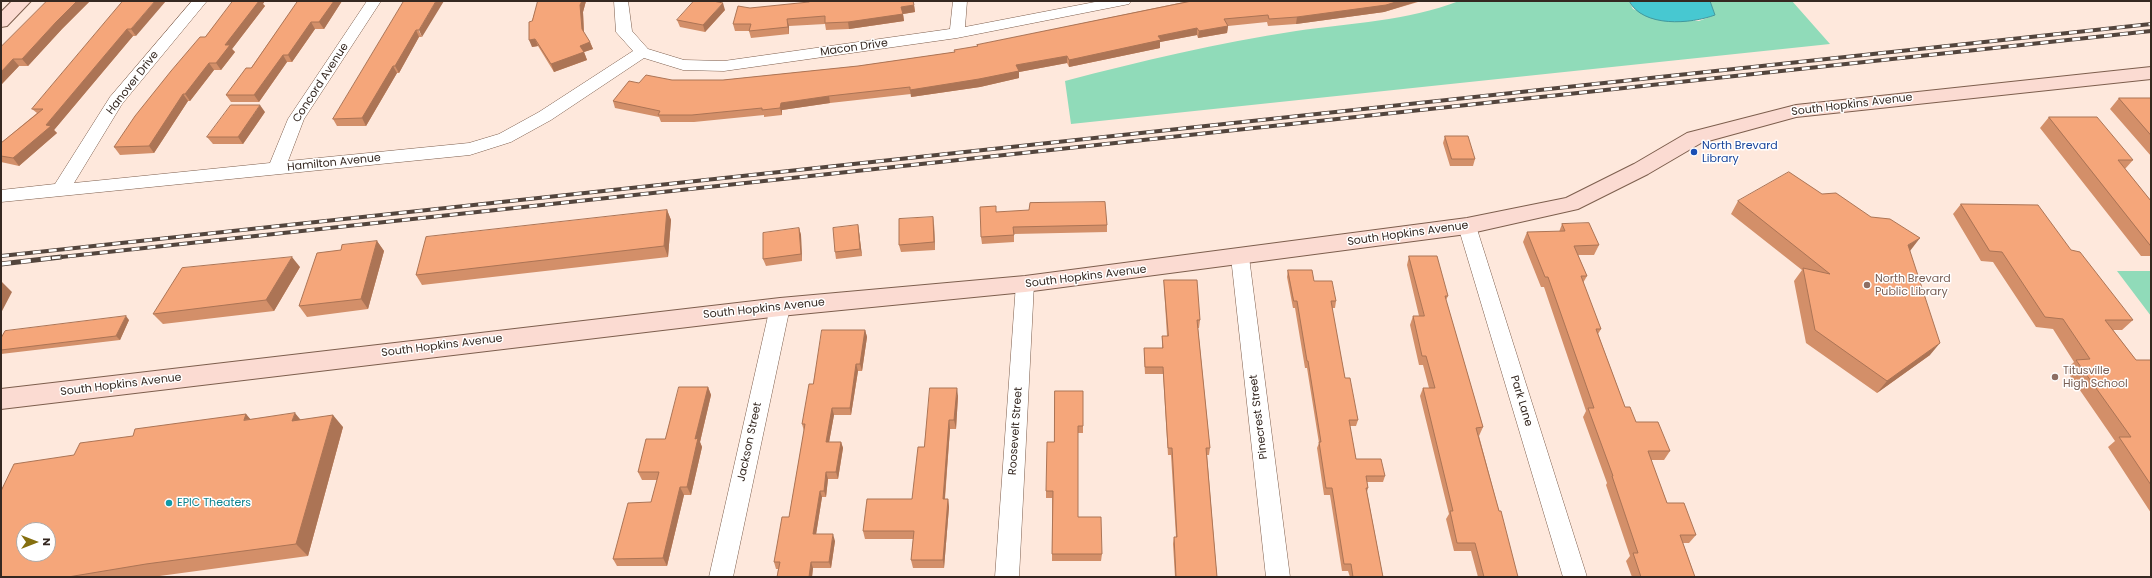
<!DOCTYPE html>
<html>
<head>
<meta charset="utf-8">
<style>
  body { margin:0 }
  #map { position:relative; width:2152px; height:578px; overflow:hidden; background:#fee8dc; font-family:Poppins,sans-serif }
  canvas { display:block }
  .frame { position:absolute; inset:0; border:2px solid #352821; pointer-events:none }
  .north { position:absolute; left:16px; top:522px; width:40px; height:40px; box-sizing:border-box; background:#fff; border:1px solid #aea9a6; border-radius:50%; rotate:90deg; font-size:11px; font-weight:700; line-height:16px; text-align:center; color:#352821 }
  .north::after { content:''; display:block; margin:auto; width:14px; height:18px; background:#856f0f; clip-path:polygon(50% 0,100% 100%,50% 72%,0 100%) }
</style>
</head>
<body>
<div id="map">
<canvas width="2152" height="578"></canvas>
<div class="frame"></div>
<div class="north">N</div>
</div>
<script>
const g = document.querySelector('canvas').getContext('2d');
g.lineJoin = 'round';
function fillPath(path, color) { g.fillStyle = color; g.fill(path, 'evenodd'); }
function stroke(path, color, width, dash) { g.strokeStyle = color; g.lineWidth = width; g.lineCap = dash ? 'butt' : 'round'; g.setLineDash(dash || []); g.stroke(path); }
function write(font, color, halo, rows, align = 'center') {
  g.font = font + ' Poppins,sans-serif'; g.lineWidth = 3; g.setLineDash([]); g.textBaseline = 'middle'; g.strokeStyle = halo; g.fillStyle = color; for (const [text, x, y, turn = 0] of rows) {
    g.save(); g.translate(x, y); g.rotate((+turn || 0) * Math.PI / 180); g.textAlign = isNaN(turn) ? turn : align; if (halo) g.strokeText(text, 0, 0); g.fillText(text, 0, 0); g.restore();
  }
}
fillPath(new Path2D(`
  M1459 1H1629L1633 9 1662 21H1699L1715 15 1710 1H1792L1830 44 1071 124 1065 81C1141 61 1218 43 1296 31 1351 23 1407 21 1459 1Z
  M2117 271H2151V316Z`), '#90dbb9');
const water = new Path2D(`
  M1629 1H1710L1715 15C1691 24 1643 28 1629 1Z`);
fillPath(water, '#47c8d1');
stroke(water, '#42989c', 1);
const street = new Path2D(`
  M192 1H207L122 104 74 183 270 163 288 119 367 1H381L304 119 288 161 469 143 499 134 539 112 633 51 616 32 614 1H628L632 31 648 49 684 60 724 61 950 29 953 1H967L965 27 1100 1H1131L1129 4 1124 5 957 38 724 71 683 70 644 58 551 120 511 142 470 155 1 202V190L55 184 110 97Z
  M1467 219 1473 221 1476 226 1587 577H1563L1458 226 1461 221Z
  M1240 250 1247 252 1249 257 1290 577H1266L1231 257 1233 252Z
  M1025 277 1032 279 1034 284 1019 577H995L1016 284 1018 279Z
  M780 300 787 302 790 307 733 577H709L770 307 773 302Z`);
const secondary = new Path2D(`
  M12 1H31L7 26 1 27V12Z
  M2151 67V79L1796 117 1701 143 1648 174 1578 209 1467 234 1025 292 780 316 1 409V389L780 298 1025 276 1467 218 1566 198 1634 164 1687 133 1796 105Z`);
stroke(street, '#7d5e4d', 1);
stroke(secondary, '#7d5e4d', 2);
fillPath(street, '#fff');
fillPath(secondary, '#fbdbd2');
const railFar1 = new Path2D(`
  M1 256 2151 24
  M52 258 2151 31`);
const rail = new Path2D(`
  M1 264 61 257`);
stroke(railFar1, '#53453d', 4);
stroke(rail, '#53453d', 5);
stroke(railFar1, '#fff', 2.5, [8]);
stroke(rail, '#fff', 3.5, [10]);
fillPath(new Path2D(`
  M47 1H90L62 29 28 66H19L1 85V47Z
  M123 1 136 36H133L54 130 57 133 19 166 1 162V143L37 113 32 109Z
  M298 1H342L324 29H315L292 62H287L259 102H231L226 95 251 68Z
  M404 1 422 37H419L399 73H397L366 126H337L333 119Z
  M538 1H586L583 12 584 33 590 42 593 49 584 52 587 60 554 72 538 46 532 47V21Z
  M1184 2H1418L1384 12 1296 24 1268 26 1267 22 1228 26 1227 33 1198 38 1197 35 1160 42V48L1069 67 1067 63 1019 72V78L980 87 911 97V94L830 103 782 110V115L764 117V115L694 122H661L659 117 615 108 613 101 639 83 672 80H723L858 66 955 52 977 46V45Z
  M263 4 265 6 232 49 235 52 221 70H214L190 101H188L154 153 120 155 114 147 205 37Z
  M914 5 915 12 903 14 904 21 849 29 826 30 825 24 789 26V34L751 38 749 31H735L733 24 750 8Z
  M725 10 705 32 680 27 677 20Z
  M2119 98H2151V156L2110 109Z
  M265 112 243 144H213L207 137Z
  M2049 117 2133 160 2125 169 2151 201V256H2141L2040 128Z
  M1445 136 1475 159 1473 166H1450L1443 143Z
  M1738 201 1910 251 1930 355 1877 393 1806 343 1794 281 1802 270 1731 214Z
  M1961 204 2071 250 2133 320 2122 330H2113L2136 360H2151V513L2108 447 2115 441 2066 370 2074 362 2053 329 2036 327 1993 262 1981 261 1953 214Z
  M667 210 671 220 668 257 422 285 416 275Z
  M996 212 1107 225V232L1014 234V242L982 244 981 237Z
  M934 224 935 250 901 252 899 245Z
  M1562 224 1599 245 1594 255H1578L1587 276 1583 283 1601 329 1598 334 1625 407 1636 422 1670 451 1664 460H1651L1667 503 1696 535 1689 543H1683L1695 577H1632L1626 561 1630 556 1606 485 1607 483 1583 417 1586 411 1544 287H1541L1523 242 1527 232H1559Z
  M858 225 859 232 862 256 836 259 835 252Z
  M799 228 801 235 802 261 766 266 763 259Z
  M377 241 384 251 368 309 307 317 299 306 341 250Z
  M1409 256 1448 296 1446 300 1483 427 1479 436 1499 511 1518 577H1478L1471 551H1454L1446 519 1449 514 1420 396 1423 388H1429L1423 365H1419L1410 325 1413 316H1419L1407 265Z
  M300 267 274 311 163 324 153 314Z
  M1288 270 1314 281 1336 301 1335 308H1332L1345 378 1358 420 1356 426H1350L1356 459 1385 476 1383 482H1367L1368 488 1367 492 1383 577H1350L1348 571H1342L1330 495H1324L1317 448 1319 443 1307 368H1305L1295 308H1293L1287 277Z
  M1164 280 1200 320 1199 328H1198L1210 448 1209 455H1207L1217 577H1175L1173 544 1174 537H1176L1171 455H1168L1163 374H1145L1144 356V348H1162V336H1167L1164 287Z
  M129 320 120 340 1 354V338Z
  M865 330 867 337 862 371H858L851 415H834L829 442H841L843 448 838 479H828L826 497H822L816 534 835 541 831 568H813L812 577H777L778 569H776L774 562 789 517 804 431 802 424 813 384Z
  M708 387 711 395 700 442 702 447 691 495H684L667 566H617L613 559 651 502 657 480H642L638 472Z
  M1083 391V433H1078V517L1102 554 1101 561H1052V498H1046V491L1054 442Z
  M958 396 956 429H950L945 499H948L949 507 944 568H913L911 560 913 539H865L863 531 912 499 924 447Z
  M246 414 250 419 301 420 343 427 308 556 152 577H1L133 436Z`), '#d38f69');
fillPath(new Path2D(`
  M77 1H90L62 29 28 66 22 59 56 22Z
  M155 1H166L136 36 131 29Z
  M258 1H265L263 4 265 6 232 49 235 52 221 70 216 63 225 45Z
  M334 1H342L324 29 319 22Z
  M436 1H444L422 37 419 30Z
  M582 1H586L583 12 584 36 582 29 580 5Z
  M1399 1H1419L1384 12 1296 24 1297 17Z
  M723 3 725 10 705 32 703 25Z
  M914 5 915 12 903 14 904 21 849 29 848 22 901 7Z
  M787 19 789 26V34L788 27Z
  M311 22 315 29 292 62 288 55Z
  M1228 26 1227 33 1198 38 1199 31Z
  M1197 28V35L1160 42V48L1069 67V60L1158 36Z
  M127 29 133 36 54 130 57 133 19 166 13 158 46 125Z
  M416 30 419 37 399 73 395 66Z
  M535 39 538 46 532 47 529 40Z
  M590 42 593 49 584 52 587 60 554 72 551 64 580 46Z
  M283 55 287 62 259 102 254 95Z
  M1067 56V63L1019 72V78L980 87 911 97 910 90 1016 65Z
  M13 59 19 66 1 85V72Z
  M209 63 214 70 190 101 185 94Z
  M393 66 397 73 366 126 362 118Z
  M183 94 188 101 154 153 149 146Z
  M829 96 830 103 782 110V115L780 108 781 103Z
  M260 105 265 112 243 144 238 137Z
  M667 210 671 220 668 257 664 246Z
  M933 217 934 224 935 250 934 242Z
  M858 225 859 232 862 256 860 249Z
  M799 228 801 235 802 261 801 254Z
  M1920 238 1910 251 1898 258 1908 245Z
  M377 241 384 251 368 309 361 299Z
  M292 257 300 267 274 311 266 300Z
  M2 282 12 292 1 313V283Z
  M126 316 129 320 120 340 116 336Z
  M865 330 867 337 862 371 860 364Z
  M1940 343 1930 355 1877 393 1887 381Z
  M856 364 858 371 851 415 850 408Z
  M708 387 711 395 700 442 702 447 691 495 687 487 695 439Z
  M957 388 958 396 956 429 954 420Z
  M832 408 834 415 828 448 826 442Z
  M295 413 305 425 292 421Z
  M246 414 257 427 244 420Z
  M333 415 343 427 308 556 296 544Z
  M949 420 950 429 944 507 943 499Z
  M841 442 843 448 838 479 836 472Z
  M826 472 828 479 826 497 824 491Z
  M680 487 684 495 667 566 663 558Z
  M820 491 822 497 815 541 813 534Z
  M948 499 949 507 944 568 943 560Z
  M833 534 835 541 831 568 829 562Z
  M811 562 813 568 812 577H809Z`), '#ac7455');
const building = new Path2D(`
  M47 1H77L56 22 22 59H13L1 72V47Z
  M123 1H155L131 29H127L46 125 51 126 13 158 1 156V143L43 109H32Z
  M233 1H259L225 45H230L216 63H209L185 94H183L149 146 114 147 135 116 171 71 200 37H205Z
  M298 1H334L319 22H311L288 55H283L254 95H226L246 68H251Z
  M404 1H436L419 30H416L395 66H393L362 118 333 119Z
  M538 1H582L580 5 582 29 590 42 580 46 584 52 551 64 535 39 529 40V22L532 21Z
  M694 1H713L723 3 703 25 677 20Z
  M809 1H913L914 5 901 7 903 14 848 22 825 23V16L787 19 788 27 749 31 751 24H733L738 6 750 8 809 2Z
  M1192 1H1399L1386 5 1297 17 1269 19 1268 15 1224 19 1228 26 1199 31 1197 28 1158 36 1161 40 1069 60 1067 56 1016 65 1019 71 979 79 910 90V87L829 96 781 103 780 108 762 110V108L692 115H658L660 111 613 101 629 81 639 83 646 75 672 80H723L858 66 955 52 954 50 978 46 977 45Z
  M2119 98H2151V135Z
  M231 105H260L238 137H207Z
  M2049 117H2097L2133 160H2118L2151 201V246Z
  M1445 136H1468L1475 159H1452Z
  M1789 172 1822 194 1836 193 1871 217 1890 219 1920 238 1908 245 1940 343 1887 381 1815 330 1803 268 1830 274 1738 201Z
  M1105 202 1107 225 1013 227 1014 235 981 237 980 207 996 206V212L1029 210 1030 203Z
  M1961 204 2038 205 2071 250 2080 252 2133 320H2105L2136 360H2151V485L2119 437H2131L2076 360 2090 359 2063 319 2045 317 2002 252 1990 251Z
  M667 210 664 246 416 275 426 237Z
  M933 217 934 242 899 245V219Z
  M1589 223 1599 245 1574 246 1587 276H1581L1601 329H1596L1625 407H1630L1636 422H1658L1670 451H1648L1667 503H1684L1696 535H1680L1695 577H1641L1633 553H1638L1612 476H1613L1588 408H1594L1548 277H1545L1527 232 1565 231 1562 224Z
  M858 225 860 249 835 252 833 228Z
  M799 228 801 254 763 259V233Z
  M377 241 361 299 299 306 317 253 341 250 342 245Z
  M1409 256H1437L1448 296H1445L1483 427 1476 428 1499 511H1501L1518 577H1484L1475 543H1457L1450 511H1453L1423 388H1435L1426 356H1422L1413 316H1424Z
  M292 257 266 300 153 314 182 268Z
  M1288 270H1312L1314 281H1332L1336 301H1331L1345 378H1350L1358 420H1349L1356 459H1381L1385 476H1366L1368 488H1366L1383 577H1353L1351 564H1344L1332 488H1326L1319 442H1321L1308 361H1307L1297 301H1294Z
  M1164 280H1197L1200 320H1197L1210 448H1206L1217 577H1176L1174 537H1177L1172 448H1168L1163 367H1145L1144 348H1163L1162 336H1168Z
  M126 316 116 336 1 350V338L5 331Z
  M822 330H865L860 364H856L850 408H832L826 442H841L836 472H826L824 491H820L813 534H833L829 562H811L809 577H777L780 562H774L782 517H789L805 424H802L809 384H813Z
  M679 387H708L695 439 698 438 687 487H680L663 558 613 559 628 503 651 502 659 472H638L646 439H665Z
  M930 388H957L954 420H949L943 499H948L943 560H911L914 531H863L867 499H912L918 447H924Z
  M1055 391H1083V426H1078V517H1101L1102 554H1052L1053 491H1046L1047 442H1054Z
  M295 413 292 421 333 415 296 544 146 564 68 577H1V491L14 464 74 455 80 443 133 436 135 429 246 414 244 420ZM24 530H48V554H24Z`);
fillPath(building, '#f5a67a');
stroke(building, '#ac7455', 1);
for (const [x, y, r, color] of [
  [1694,152,4,"#1a4fb4"],
  [1867,285,4,"#8d6e63"],
  [2055,377,4,"#8d6e63"],
  [169,503,4,"#0f9aa8"]
]) { const dot = new Path2D(); dot.arc(x, y, r, 0, 2 * Math.PI); g.fillStyle = color; g.fill(dot); stroke(dot, '#fff', 1.5); }
write('11px', '#352821', '#fff', [
  ["Macon Drive",854,48,-8],
  ["Hanover Drive",133,83,-52],
  ["Concord Avenue",321,83,-57],
  ["South Hopkins Avenue",1852,105,-7],
  ["Hamilton Avenue",334,163,-6],
  ["South Hopkins Avenue",1408,234,-8],
  ["South Hopkins Avenue",1086,277,-7],
  ["South Hopkins Avenue",764,309,-6],
  ["South Hopkins Avenue",442,346,-7],
  ["South Hopkins Avenue",121,385,-7],
  ["Park Lane",1521,401,73],
  ["Pinecrest Street",1259,417,-97],
  ["Roosevelt Street",1016,431,-86],
  ["Jackson Street",750,442,-78]
]);
write('11px', '#164399', '#fff', [
  ["North Brevard",1702,146],
  ["Library",1702,159]
], 'left');
write('11px', '#785e54', '#fff', [
  ["North Brevard",1875,279],
  ["Public Library",1875,292],
  ["Titusville",2063,371],
  ["High School",2063,384]
], 'left');
write('11px', '#0d838f', '#fff', [
  ["EPIC Theaters",177,503]
], 'left');
</script>
</body>
</html>
